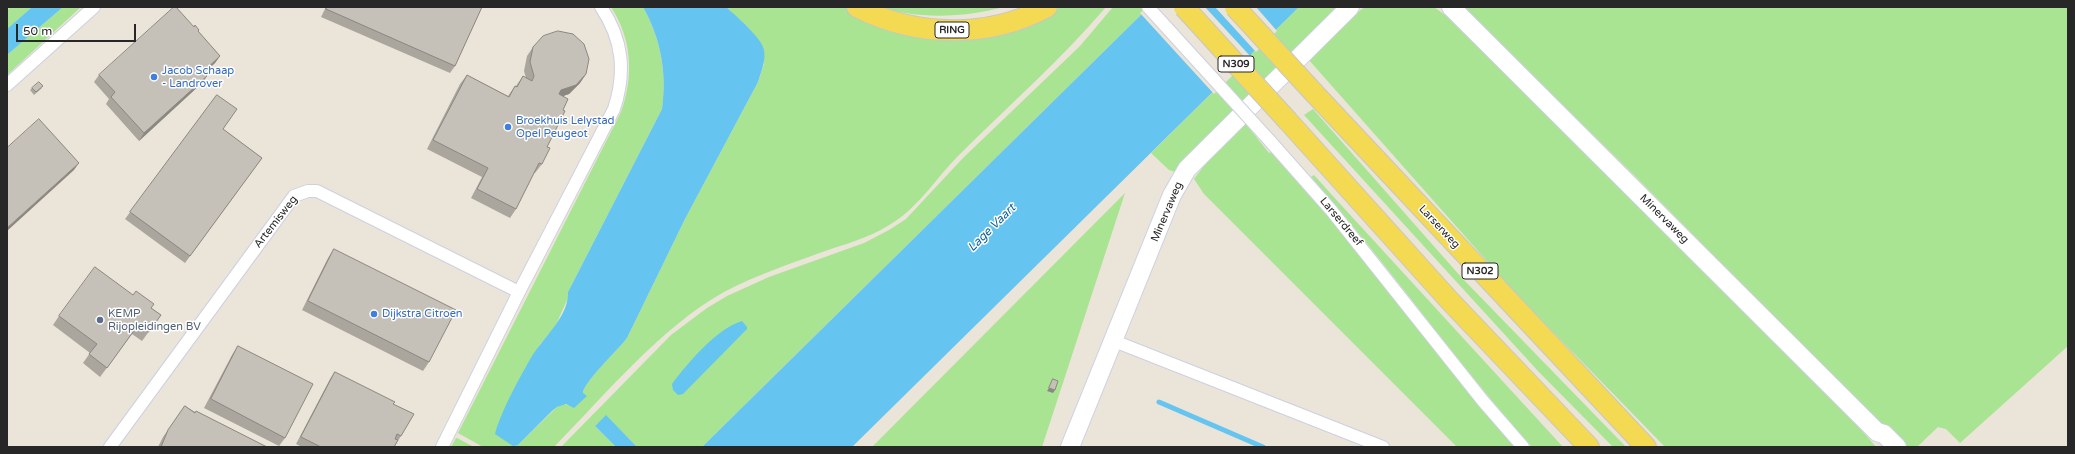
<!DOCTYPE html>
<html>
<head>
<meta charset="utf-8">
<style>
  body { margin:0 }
  #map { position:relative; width:2075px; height:454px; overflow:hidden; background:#ebe4d8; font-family:"Varela Round",sans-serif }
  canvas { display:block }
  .frame { position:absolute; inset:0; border:8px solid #272727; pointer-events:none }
  .scale { position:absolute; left:16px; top:24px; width:120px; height:18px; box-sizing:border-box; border:2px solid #272727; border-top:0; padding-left:5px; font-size:12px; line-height:14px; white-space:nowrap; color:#272727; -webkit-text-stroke:3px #fff; paint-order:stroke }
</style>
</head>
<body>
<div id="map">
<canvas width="2075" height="454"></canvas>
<div class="frame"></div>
<div class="scale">50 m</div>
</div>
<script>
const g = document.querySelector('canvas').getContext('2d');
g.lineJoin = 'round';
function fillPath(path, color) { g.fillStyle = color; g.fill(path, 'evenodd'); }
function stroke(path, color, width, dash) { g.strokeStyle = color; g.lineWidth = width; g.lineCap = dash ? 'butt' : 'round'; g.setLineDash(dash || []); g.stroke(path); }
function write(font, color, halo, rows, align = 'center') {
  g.font = font + ' "Varela Round",sans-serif'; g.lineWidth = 3; g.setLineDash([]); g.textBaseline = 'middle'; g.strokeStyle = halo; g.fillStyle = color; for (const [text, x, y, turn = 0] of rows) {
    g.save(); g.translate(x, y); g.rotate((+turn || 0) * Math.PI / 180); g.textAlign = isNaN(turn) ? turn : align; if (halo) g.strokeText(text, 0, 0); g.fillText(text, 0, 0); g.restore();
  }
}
fillPath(new Path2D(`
  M11 7H32L7 29V10Z
  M63 7H81L7 75V55Z
  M611 7H643C661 39 667 73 662 109L568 292V298L554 329 540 344 502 415 496 434 518 445 557 407 563 404 572 406 583 393C583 383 618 350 627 338L685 219 758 82 764 64 753 33 726 7H846L866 17 902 29 1051 10 1057 7H1106C1061 60 1008 106 959 155 937 177 920 205 894 222 875 235 853 242 831 249 795 262 758 274 724 292 661 327 605 395 554 447H483L458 433 621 112C634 76 632 39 611 7Z
  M877 7H1004C961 18 920 19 877 7Z
  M1113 7H1149L702 447H637L606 416 595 426 616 447H561L671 335 707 308 727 296 769 277 864 243 889 230 906 219 963 158 1080 46Z
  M1299 7H1337L1175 172 1169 170 1151 153Z
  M1365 7H1434L1452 20 1846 412 1876 447H1665L1517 295 1308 59 1355 14Z
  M1463 7H2068V346L1960 443 1946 429 1938 427 1917 447H1903L1633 174Z
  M1313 109 1461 277 1626 447H1613L1538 371 1304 115Z
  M1245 123 1269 153 1271 152 1324 211 1514 447H1457L1204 194 1194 179 1210 158Z
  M1314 175 1331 194 1563 447H1532C1454 360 1388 264 1311 177Z
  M1125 193 1042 447H872Z
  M456 438H457L474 447H451Z`), '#a9e492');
fillPath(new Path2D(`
  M32 7H63L7 55V29Z
  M643 7H726C736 16 762 38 764 50 766 61 761 72 758 82L685 219 627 338C618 350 583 383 583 393L587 396 574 408 566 404 557 407 552 411 518 445 513 446 495 434C500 413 521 375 532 356 544 337 569 316 568 292L662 109C667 73 661 39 643 7Z
  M1149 7H1299L852 447H702Z
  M742 321 747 327V329L683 394 678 395 673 390 672 384C687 364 717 328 742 321Z
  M606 415 637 447H616L595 426Z`), '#66c4f1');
fillPath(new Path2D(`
  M1147 7H1205L1251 57 1214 94 1140 13Z
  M1215 7H1256L1277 31 1256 52Z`), '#ebe4d8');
stroke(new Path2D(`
  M1159 402 1263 447`), '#66c4f1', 5);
const street = new Path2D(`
  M7 85 94 7
  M1270 141 1331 210 1483 401 1523 447
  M1114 341 1383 447
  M110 447 294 196 308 191H317L519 292
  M442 447 519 292 614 109C626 72 623 40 601 7`);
const secondary = new Path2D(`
  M1451 7 1877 432 1884 434 1897 447
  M1070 447 1172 195 1187 169 1350 7`);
const primary = new Path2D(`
  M857 7C916 37 988 39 1047 7
  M1315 94 1646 447
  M1288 121 1450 301 1589 447`);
stroke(street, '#cdd0e1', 14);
stroke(secondary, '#cdd0e1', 20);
stroke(primary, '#c7c7c7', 22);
stroke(street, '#fff', 12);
stroke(secondary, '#fff', 18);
stroke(primary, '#f4d953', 20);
const streetBridge = new Path2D(`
  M1148 7 1270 141`);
const primaryBridge = new Path2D(`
  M1184 7 1288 121
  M1235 7 1315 94`);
stroke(streetBridge, '#cdd0e1', 14, []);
stroke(primaryBridge, '#c7c7c7', 22, []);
stroke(streetBridge, '#fff', 12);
stroke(primaryBridge, '#f4d953', 20);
fillPath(new Path2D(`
  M326 7H482L455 66 450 73 321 17Z
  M194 27 220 56 215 63 204 73 207 76 202 83 139 141 106 104 109 99 94 82 99 75Z
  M533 47 586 74 580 83 569 94 563 96V110L547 147 542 164 535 173H534L516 209 510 218 471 198 482 177 427 149 460 84 467 75 508 96 515 86H516L523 76 526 78 524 71 527 56Z
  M32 88H42L34 95 30 90Z
  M217 95 223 129 262 158 185 263 125 219Z
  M334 249 429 362 423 371 302 310 328 258Z
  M133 295 161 315 142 341 132 334 100 377 83 363 90 353 53 325 59 316Z
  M238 346 285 438 279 446 204 408 232 355Z
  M335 372 393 404 401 436 394 447H302L296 444 330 379Z
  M185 406 195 412 267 447H158L163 437Z`), '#aaa69e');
fillPath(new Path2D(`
  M220 56 215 63 198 79 203 72Z
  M586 74 580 83 569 94 555 99 561 90Z
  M207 76 202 83 139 141 144 133Z
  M79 163 74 170 7 231V228Z
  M1049 388 1055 390 1053 393 1047 391Z`), '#8b8781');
const building = new Path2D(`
  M174 7H176L194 27 195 25 199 30 198 31 220 56 203 72 207 76 144 133 111 97 115 92 99 75Z
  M327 7H482L455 66 326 9Z
  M558 31 573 34 584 44 589 59 586 74 576 85 561 90 559 94 568 99 563 110 565 111 547 147 550 148 542 164 539 163 516 209 477 189 488 168 433 140 467 75 509 97 515 86 517 87 523 76 532 81 534 76 530 62 533 47 543 36Z
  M39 82 43 86 36 92 32 88Z
  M217 95 237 109 223 129 262 158 190 256 130 212Z
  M39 119 79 163 7 228V148Z
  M334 249 456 310 429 362 308 301Z
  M95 267 133 295 136 291 154 304 151 308 161 315 149 332 138 325 107 368 89 354 97 344 59 316Z
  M238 346 313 384 285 438 211 399Z
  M335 372 395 402 393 404 414 414 401 436 397 434 395 439 398 440 394 447H321L301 437Z
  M1053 379 1058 381 1055 390 1049 388Z
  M185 406 195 413 196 411 267 447H161L168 430Z`);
fillPath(building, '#c6c1b8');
stroke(building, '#8b8781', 1);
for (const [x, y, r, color] of [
  [154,77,4,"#3f7fe0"],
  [508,127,4,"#3f7fe0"],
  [374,314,4,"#3f7fe0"],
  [100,320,4,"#5c6f8a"]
]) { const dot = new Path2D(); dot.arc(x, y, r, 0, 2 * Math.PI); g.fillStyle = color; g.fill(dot); stroke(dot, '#fff', 1.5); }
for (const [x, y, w] of [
  [952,30,34],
  [1236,64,36],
  [1480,271,36]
]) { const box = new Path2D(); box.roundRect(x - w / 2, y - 8, w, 16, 3); g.fillStyle = '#fff'; g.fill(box); stroke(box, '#272727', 1); }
write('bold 10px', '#272727', null, [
  ["RING",952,30],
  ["N309",1236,64],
  ["N302",1480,271]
]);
write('11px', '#366cbe', '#fff', [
  ["Jacob Schaap",162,71],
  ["- Landrover",162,84],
  ["Broekhuis Lelystad",516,121],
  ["Opel Peugeot",516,134],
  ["Dijkstra Citroen",382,314]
], 'left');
write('11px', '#272727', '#fff', [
  ["Minervaweg",1167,212,-67],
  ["Minervaweg",1664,219,45],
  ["Artemisweg",276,222,-52],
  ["Larserdreef",1341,222,50],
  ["Larserweg",1439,227,47]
]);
write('11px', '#4e5e75', '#fff', [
  ["KEMP",108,314],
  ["Rijopleidingen BV",108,327]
], 'left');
write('italic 12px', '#095f99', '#fff', [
  ["Lage Vaart",992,228,-45]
]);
</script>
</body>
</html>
